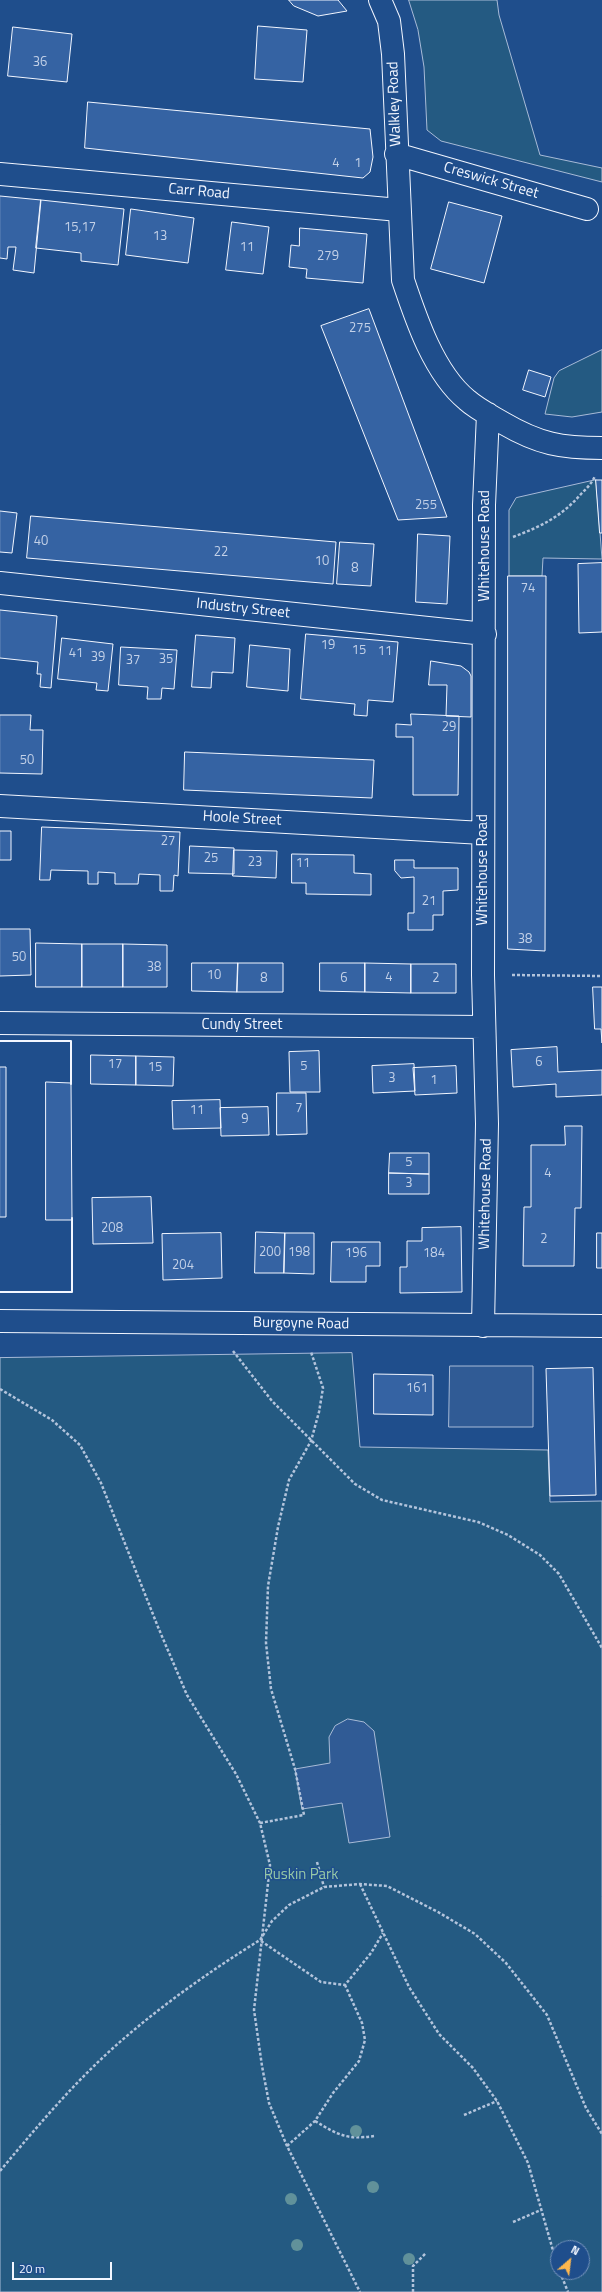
<!DOCTYPE html>
<html>
<head>
<meta charset="utf-8">
<style>
  body { margin:0 }
  #map { position:relative; width:602px; height:2292px; overflow:hidden; background:#1f4e8c; font-family:"Titillium Web",sans-serif }
  canvas { display:block }
  .north { position:absolute; left:550px; top:2240px; width:40px; height:40px; box-sizing:border-box; background:#1f4e8c; border:1px solid #7391ba; border-radius:50%; rotate:28deg; font-size:11px; font-weight:700; line-height:16px; text-align:center; color:#f2f6ff }
  .north::after { content:''; display:block; margin:auto; width:14px; height:18px; background:#ffb74d; clip-path:polygon(50% 0,100% 100%,50% 72%,0 100%) }
  .scale { position:absolute; left:12px; top:2262px; width:100px; height:18px; box-sizing:border-box; border:2px solid #f2f6ff; border-top:0; padding-left:5px; font-size:12px; line-height:14px; white-space:nowrap; color:#f2f6ff; -webkit-text-stroke:3px #1f4e8c; paint-order:stroke }
</style>
</head>
<body>
<div id="map">
<canvas width="602" height="2292"></canvas>
<div class="north">N</div>
<div class="scale">20 m</div>
</div>
<script>
const g = document.querySelector('canvas').getContext('2d');
g.lineJoin = 'round';
function fillPath(path, color) { g.fillStyle = color; g.fill(path, 'evenodd'); }
function stroke(path, color, width, dash) { g.strokeStyle = color; g.lineWidth = width; g.lineCap = dash ? 'butt' : 'round'; g.setLineDash(dash || []); g.stroke(path); }
function write(font, color, halo, rows, align = 'center') {
  g.font = font + ' "Titillium Web",sans-serif'; g.lineWidth = 3; g.setLineDash([]); g.textBaseline = 'middle'; g.strokeStyle = halo; g.fillStyle = color; for (const [text, x, y, turn = 0] of rows) {
    g.save(); g.translate(x, y); g.rotate((+turn || 0) * Math.PI / 180); g.textAlign = isNaN(turn) ? turn : align; if (halo) g.strokeText(text, 0, 0); g.fillText(text, 0, 0); g.restore();
  }
}
const green = new Path2D(`
  M409 0H497L499 15 540 155 602 168V182L441 141 427 130 424 67 418 30Z
  M602 350V412L572 417 545 414 554 378 559 371Z
  M596 480 602 559 543 558 542 576H509V510L516 498Z
  M352 1353 360 1447 548 1450 550 1502 602 1501V2292H0V1358ZM558 2248H582V2272H558Z`);
fillPath(green, '#245a82');
stroke(green, '#a8bbd7', 1);
const parking = new Path2D(`
  M450 1366H533V1427H449Z
  M348 1719 364 1722 374 1731 390 1837 349 1843 342 1803 302 1809 295 1769 330 1763 329 1737 335 1726Z`);
fillPath(parking, '#305b95');
stroke(parking, '#a8bbd7', 1);
const building = new Path2D(`
  M289 0H338L347 11 318 16 294 6Z
  M258 26 307 30 303 82 255 79Z
  M13 27 72 34 67 82 8 76Z
  M88 102 370 129 373 157 370 172 363 178 85 148Z
  M0 196 41 200 34 273 13 270 16 247H8L7 259 0 258Z
  M41 200 124 209 118 265 81 261V253L36 248Z
  M449 202 502 216 484 283 431 269Z
  M131 209 194 218 188 263 126 255Z
  M232 222 269 227 263 274 226 270Z
  M300 228 367 234 363 283 306 278 307 269 289 267 291 245 299 246Z
  M369 309 447 517 398 520 321 326Z
  M529 370 551 377 545 397 523 390Z
  M596 480H602V533H600Z
  M0 511 17 513 12 553 0 552Z
  M31 516 336 542 333 584 27 558Z
  M418 534 450 536 447 604 416 602Z
  M340 542 374 544 371 586 337 584Z
  M602 563V632L579 633 578 564Z
  M508 576H546L545 951 508 949Z
  M0 610 57 616 51 688 40 687 41 674H37L38 662 0 658Z
  M306 634 398 642 393 702 368 700 367 716 354 715 355 704 301 699Z
  M196 635 235 638 233 673 212 672 211 688 192 687Z
  M62 638 113 644 108 691 96 690 97 683 58 679Z
  M250 645 290 649 288 691 247 687Z
  M121 647 177 650 174 689 162 688 161 699H147L148 687 119 685Z
  M431 661 461 666 469 672 471 676V717L446 716 447 685H429Z
  M411 714 459 716 458 795H413V737H396V724L411 725Z
  M0 715H31L30 730H43L42 774 0 773Z
  M185 752 374 760 372 798 184 790Z
  M42 827 180 832 178 876 174 875 173 891H160V875L139 874 138 884H115V873L98 872V884H88V871L51 870 50 880H40Z
  M0 831H11V860H0Z
  M190 846 234 848V874L189 873Z
  M234 850 277 851 276 878 233 876Z
  M292 854 354 855V873L371 874V895L306 894V883H292Z
  M395 860H414V868H458V890L443 891V915H433V930H408V913H414V877L401 878 395 871Z
  M0 929H30L31 975 0 976Z
  M36 943 82 944V987H36Z
  M82 944H123V987H82Z
  M123 944 167 945V987H123Z
  M192 963H238L237 992 192 991Z
  M238 963H283V992H237Z
  M320 963H365V992L320 991Z
  M365 963 411 964V993L365 992Z
  M411 964H456V993H411Z
  M593 987H602V1043L601 1029H595Z
  M557 1047 558 1072 602 1070V1095L556 1097V1084L513 1087 511 1050Z
  M319 1051 320 1092H290L289 1052Z
  M91 1055 136 1056V1085L91 1084Z
  M136 1056 174 1057 173 1086 136 1085Z
  M414 1064 415 1091 373 1093 372 1066Z
  M456 1066 457 1093 415 1095 413 1068Z
  M0 1067H6V1217H0Z
  M46 1082 71 1083 72 1220H46Z
  M277 1093H306L307 1134 277 1135Z
  M220 1100 221 1128 173 1129 172 1101Z
  M268 1107 269 1135 221 1136 220 1108Z
  M565 1126H582L581 1208H575L574 1266H523L524 1207H531V1145H565Z
  M390 1153H429V1174L389 1173Z
  M389 1173 429 1174V1194H389Z
  M151 1197 153 1243 93 1244 92 1198Z
  M461 1227 462 1292 400 1293V1267H407V1241H422V1228Z
  M256 1232 285 1233 284 1273H255Z
  M221 1233 222 1278 163 1280 162 1234Z
  M285 1233H314V1274L284 1273Z
  M597 1233H602V1268H597Z
  M332 1242H380V1266H366V1282H331Z
  M593 1368 596 1495 550 1496 546 1369Z
  M374 1374 433 1375V1415L374 1414Z`);
fillPath(building, '#3563a3');
stroke(building, '#f2f6ff', 1);
const minor = new Path2D(`
  M380 0 389 21 393 54 403 280C416 319 434 373 467 400 477 409 491 416 503 423 539 444 561 448 602 448
  M396 154 587 209
  M0 174 399 210
  M0 583 485 634
  M0 806 483 833
  M0 1023 483 1027
  M0 1321 602 1326
  M483 1326 487 1124 483 975 484 505 488 414`);
stroke(minor, '#f2f6ff', 24);
stroke(new Path2D(`
  M513 537C542 526 561 517 582 493 587 488 592 483 595 476
  M512 975 602 976
  M233 1351 272 1401 355 1484 382 1500 478 1522 508 1535 540 1555 559 1574 602 1648
  M0 1389 52 1420 80 1445 101 1483 158 1627 187 1695 236 1774 260 1823 270 1865 254 2010 262 2066 269 2103 287 2146 360 2292
  M260 1823 304 1815 295 1769 271 1689 266 1643 268 1586 278 1527 289 1480 311 1441 319 1412 323 1388 311 1352
  M317 1862 324 1887
  M360 1884 409 1987 439 2034 473 2068 497 2101 528 2163 558 2268
  M261 1941 321 1982 345 1985 371 1953 383 1933
  M464 2115 497 2101
  M315 2121C338 2135 347 2140 374 2136
  M287 2146 315 2121 333 2093 359 2061 365 2040 362 2023 345 1985
  M0 2171C31 2134 61 2098 95 2065 142 2019 205 1974 260 1940L272 1921 289 1905 324 1887 360 1884 387 1886 438 1912 475 1934 506 1963 547 2015 586 2108 602 2134
  M513 2222 541 2210
  M560 2272 568 2292
  M413 2292V2266L426 2253`), '#b3c4dc', 2.5, [3, 2]);
stroke(minor, '#1f4e8c', 22);
stroke(new Path2D(`
  M0 1041H71V1084
  M0 1292H72V1218`), '#f2f6ff', 2);
g.fillStyle = '#61919a';
for (const [x, y] of [
  [356,2131],
  [373,2187],
  [291,2199],
  [297,2245],
  [409,2259]
]) { g.beginPath(); g.arc(x, y, 6, 0, 2 * Math.PI); g.fill(); }
write('13px', '#c3d1e8', null, [
  ["36",40,63],
  ["4",336,164],
  ["1",358,164],
  ["15,17",80,228],
  ["13",160,237],
  ["11",247,248],
  ["279",328,257],
  ["275",360,329],
  ["255",426,506],
  ["40",41,542],
  ["22",221,553],
  ["10",322,562],
  ["8",355,569],
  ["74",528,589],
  ["19",328,646],
  ["15",359,651],
  ["11",385,652],
  ["41",76,654],
  ["39",98,658],
  ["35",166,660],
  ["37",133,661],
  ["29",449,728],
  ["50",27,761],
  ["27",168,842],
  ["25",211,859],
  ["23",255,863],
  ["11",303,864],
  ["21",429,902],
  ["38",525,940],
  ["50",19,958],
  ["38",154,968],
  ["10",214,976],
  ["4",389,978],
  ["8",264,979],
  ["6",344,979],
  ["2",436,979],
  ["6",539,1063],
  ["17",115,1065],
  ["5",304,1067],
  ["15",155,1068],
  ["3",392,1079],
  ["1",434,1081],
  ["7",299,1109],
  ["11",197,1111],
  ["9",245,1120],
  ["5",409,1163],
  ["4",548,1174],
  ["3",409,1184],
  ["208",112,1229],
  ["2",544,1240],
  ["200",270,1253],
  ["198",299,1253],
  ["196",356,1254],
  ["184",434,1254],
  ["204",183,1266],
  ["161",417,1389]
]);
write('15px', '#f2f6ff', '#1f4e8c', [
  ["Walkley Road",395,104,-92],
  ["Creswick Street",491,181,16],
  ["Carr Road",199,192,5],
  ["Whitehouse Road",485,546,-90],
  ["Industry Street",243,609,6],
  ["Hoole Street",242,819,3],
  ["Whitehouse Road",483,870,-90],
  ["Cundy Street",242,1025],
  ["Whitehouse Road",486,1194,-89],
  ["Burgoyne Road",301,1324,1]
]);
write('15px', '#97c8a6', '#1f4e8c', [
  ["Ruskin Park",301,1875]
]);
</script>
</body>
</html>
